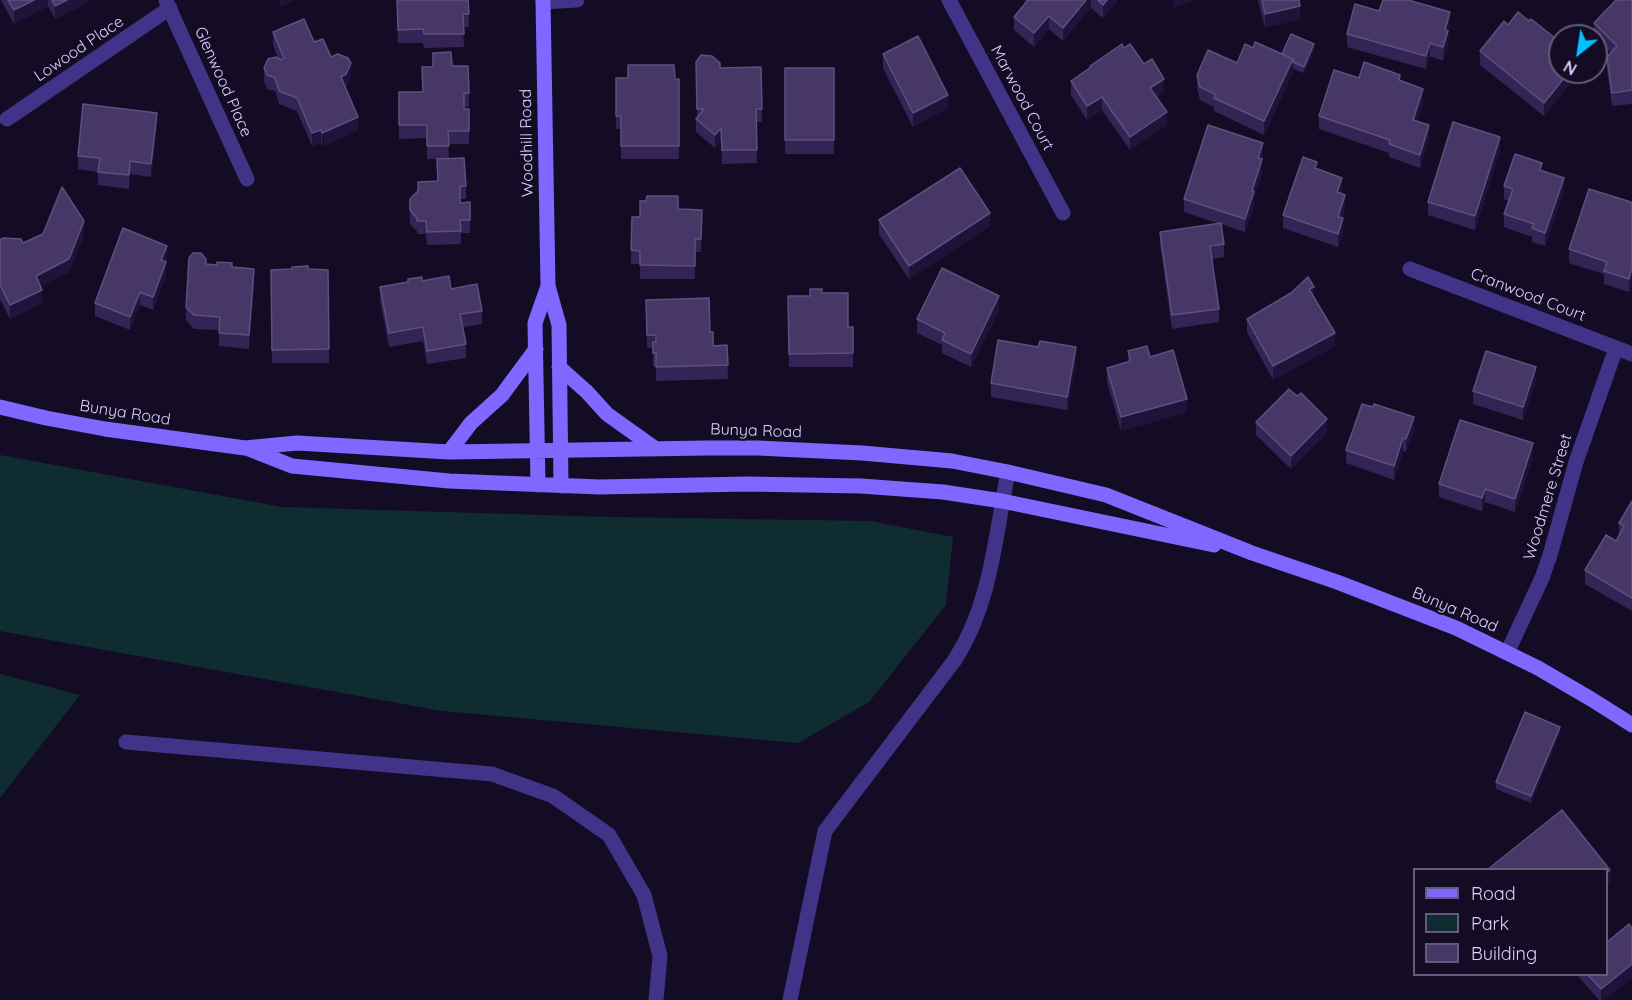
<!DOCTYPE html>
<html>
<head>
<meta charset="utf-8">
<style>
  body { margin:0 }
  #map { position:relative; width:1632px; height:1000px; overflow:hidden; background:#140c25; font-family:Quicksand,sans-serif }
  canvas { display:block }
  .legend { position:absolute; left:1413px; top:868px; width:195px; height:108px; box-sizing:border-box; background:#140c25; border:2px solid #645b7c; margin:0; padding:8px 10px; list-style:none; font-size:18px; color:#dcd1ff }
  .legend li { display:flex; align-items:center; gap:12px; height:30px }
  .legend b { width:30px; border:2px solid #645b7c }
  .north { position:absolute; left:1548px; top:24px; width:60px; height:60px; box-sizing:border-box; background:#140c25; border:2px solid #645b7c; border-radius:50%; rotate:210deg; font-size:16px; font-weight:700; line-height:24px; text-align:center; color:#dcd1ff }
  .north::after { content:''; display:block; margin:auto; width:21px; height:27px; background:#00c3fc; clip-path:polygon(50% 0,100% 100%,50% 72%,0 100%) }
</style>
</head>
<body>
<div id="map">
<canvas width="1632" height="1000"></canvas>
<ul class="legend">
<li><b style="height:8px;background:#7e68ff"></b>Road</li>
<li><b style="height:16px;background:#0f2d30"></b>Park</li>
<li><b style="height:16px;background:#463767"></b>Building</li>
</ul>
<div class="north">N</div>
</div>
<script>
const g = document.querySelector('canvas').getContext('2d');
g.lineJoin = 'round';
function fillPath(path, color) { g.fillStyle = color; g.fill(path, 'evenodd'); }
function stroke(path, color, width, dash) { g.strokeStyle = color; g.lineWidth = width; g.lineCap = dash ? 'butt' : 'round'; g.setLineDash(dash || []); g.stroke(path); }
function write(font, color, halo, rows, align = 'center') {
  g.font = font + ' Quicksand,sans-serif'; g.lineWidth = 4.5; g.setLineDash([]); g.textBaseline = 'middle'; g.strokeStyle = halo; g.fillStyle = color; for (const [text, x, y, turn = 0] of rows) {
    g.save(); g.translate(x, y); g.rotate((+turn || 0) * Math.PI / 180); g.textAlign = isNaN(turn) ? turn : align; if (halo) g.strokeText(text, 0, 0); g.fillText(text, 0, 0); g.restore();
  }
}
fillPath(new Path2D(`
  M0 455 282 507 609 517 870 521 953 537 946 605 869 702 798 743 442 711 0 631Z
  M0 674 80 695 0 798Z`), '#0f2d30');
stroke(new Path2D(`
  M126 742 492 774 553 796 609 835 644 895 660 956 656 1000
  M790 1000 825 831 954 661C991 605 995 537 1008 472`), '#413388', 15);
stroke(new Path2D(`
  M949 0 1063 213
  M166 1 247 179
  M543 2 577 0
  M7 119 170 8
  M1410 269 1632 354
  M1507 653 1542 578 1550 555 1576 462 1616 348`), '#413388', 15);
stroke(new Path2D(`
  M543 0 548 286 559 325 561 486
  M559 367 587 392 607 414 656 449
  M0 407 46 418 105 429 245 448 297 443 449 452 707 448H758L862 453 952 461 1008 472 1106 495 1252 553 1337 582 1456 628 1538 668 1591 699 1632 725
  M249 449 292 466 449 481 600 487 747 484 861 486 943 492 1002 501 1214 545
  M449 452 471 423 502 395 536 349
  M538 485 535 323 548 286`), '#7e68ff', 15);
fillPath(new Path2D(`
  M1 0H89V2L55 19 48 6 14 24Z
  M397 0H468L469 27H463L464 47 424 48 423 43H398Z
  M1025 0H1118L1103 18 1091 8 1063 41 1049 29 1034 47 1014 30V17L1025 4Z
  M1258 0H1299L1300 19 1265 28Z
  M1632 0V104L1612 106 1607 70V57L1611 53 1596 39V36H1594V23Z
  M1379 11 1450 25 1448 32V45L1443 61 1430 56 1426 69 1347 47V34Z
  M273 32 314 42 351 76 346 88 358 131 322 146 321 143 312 146 297 111 279 104 275 91 267 89 264 81V68L278 58 273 45Z
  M1124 48 1144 64 1164 92 1157 97 1167 125 1130 150 1102 110 1087 120 1071 95V81L1090 68V66Z
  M1253 48 1282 54 1314 51 1304 73 1293 69V72L1264 135 1214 111V107L1200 100 1197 88V75L1237 63Z
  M1480 51 1576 72V76L1544 116 1480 65Z
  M883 54 948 108 913 127 883 68Z
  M696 62 720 68 761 67 762 122H756L757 163 722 164 721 141 715 148 696 132V119L697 117Z
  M452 66H468L469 107H464V109H469V144H448L449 158 466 186V199H460V203L470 202V233H461V244L427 245 426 234H417V231L410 224V199L437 181V159H427V138L399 139V92H423Z
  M785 68H834V154H785Z
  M616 78 679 79V159H621V129H616Z
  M1359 78 1400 81 1423 102 1417 121 1429 138 1420 168 1389 157V153L1319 129V116Z
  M157 126 151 177 130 174 129 189 98 185V172L78 169V156Z
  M1500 150 1475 230 1428 215V202Z
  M1263 156 1262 161V173L1254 197V205L1245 232 1221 224 1224 244V257L1212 259 1219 309V322L1172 329 1160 245V232L1220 224 1184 212V199Z
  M1317 169 1342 191 1341 194 1345 209 1342 218 1343 231 1338 247 1283 228V215Z
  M1542 171 1564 191 1545 246 1532 242V237L1504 227V214L1509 201 1504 199V186Z
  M646 201 678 209 702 210 701 252H695V279H640V264H631L632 217H640Z
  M1632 205V281L1629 292 1604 284V274L1569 263V249Z
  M879 220 990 226 909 279 879 234Z
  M84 235 69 272 41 286 42 303 10 319 0 299V240L23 243Z
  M167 259 166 262V276L153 310 140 305 130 330 95 316V303Z
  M206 264 232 267 254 283 249 349 219 346V330L194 329 186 320V307Z
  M308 269 328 270 329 363H272L271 270Z
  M422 281 451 289 482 311V324L463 327 466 344V358L427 364 423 341 389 347 380 300V287Z
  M822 293 848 327H853V367H789L788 296H810Z
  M1314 296 1335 346 1273 380 1247 332V319Z
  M646 300 710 332 713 346 727 345 728 379 656 381V366H653V348H647Z
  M999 310 971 367 942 353V345L917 333V319Z
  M1128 351 1150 357 1187 412 1121 431 1107 382V368L1128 362Z
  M1076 360 1067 410 991 397V383Z
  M1536 380 1523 420 1473 404V391Z
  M1297 396 1327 433 1291 469 1256 435V422Z
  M1414 430 1406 452 1403 451 1394 480 1346 463V450Z
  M1533 457 1515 512 1485 502 1482 511 1439 497V484Z
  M1632 501V611L1585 584V570L1616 541 1619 535V523Z
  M1560 733 1531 803 1496 789V782Z
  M1632 928V978L1604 1000H1599L1577 975H1606Z`), '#342455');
fillPath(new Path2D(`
  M34 0H48V6L14 24V10Z
  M67 0H89V2L55 19V6Z
  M280 0H296L280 7Z
  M1086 0H1091V8L1063 41V28Z
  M1107 0H1118L1103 18V5Z
  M1174 0H1196L1174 8Z
  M1300 6V19L1265 28V14Z
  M1450 12 1448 45 1443 61 1445 30Z
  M1049 16V29L1034 47V33Z
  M1430 43V56L1426 69V56Z
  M1314 44V51L1304 73V67Z
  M1293 59V72L1264 135V121Z
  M351 63V76L346 87 341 90V77Z
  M1569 72H1576V76L1544 116V103Z
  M1164 79V92L1150 101V88Z
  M1423 89V102L1413 133V120Z
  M948 95V108L913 127V113Z
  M1102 97V110L1087 120V106Z
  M1167 112V125L1130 150V137Z
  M157 113V126L151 177V164Z
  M358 117V131L322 146V133Z
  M1429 125V138L1420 168V155Z
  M721 128V141L715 148V135Z
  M321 130V143L312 146V133Z
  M1500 137V150L1475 230V216Z
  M1263 143 1262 173 1254 197V205L1245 232V219L1258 158Z
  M130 161V174L129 189V175Z
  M1342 178V191L1337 205V192Z
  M1564 178V191L1545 246V233Z
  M1345 195V209L1338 230V217Z
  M990 213V226L909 279V266Z
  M1343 218V231L1338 247V234Z
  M84 221V235L69 272 36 289V276Z
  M167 246V259L161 274V260Z
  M166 262V276L153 310V297Z
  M1632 268V281L1629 292V279Z
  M254 269V283L249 349V335Z
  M1314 287V300L1309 289Z
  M42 290V303L10 319V305Z
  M140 292V305L130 330V317Z
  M999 296V310L971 367V354Z
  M1335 333V346L1273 380V366Z
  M1076 347V360L1067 410V397Z
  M1536 367V380L1523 420V407Z
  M1187 399V412L1121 431V417Z
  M1414 417V430L1406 452V439Z
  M1327 419V433L1291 469V456Z
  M1403 438V451L1394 480V466Z
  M1533 443V457L1515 512V499Z
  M1485 489V502L1482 511V498Z
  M1560 727V733L1531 803V796Z
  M1610 870V883L1606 886V873Z
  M1632 964V978L1604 1000H1601V989Z`), '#1f133a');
const building = new Path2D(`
  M8 0H34L14 10Z
  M52 0H67L55 6Z
  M397 0H468L469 14H463L464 34H424L423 29 398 30Z
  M1028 0H1086L1063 28 1049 16 1034 33 1014 17Z
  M1098 0H1107L1103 5Z
  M1262 0H1299L1300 6 1265 14Z
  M1383 0H1408L1450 12 1445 30 1448 31 1443 47 1430 43 1426 56 1347 34 1355 4 1379 11Z
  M1616 0H1632V90L1612 93 1607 57 1617 46 1594 23Z
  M1518 12 1529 21 1531 19 1560 42V72H1569L1544 103 1480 51 1504 21 1508 25Z
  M304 19 314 42 323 39 331 57 338 54 348 58 351 63 346 74 341 77 358 117 322 133 321 130 312 133 297 98 279 91 275 78 267 75 264 68 268 59 276 57 281 60 284 58 273 32Z
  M1291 34 1314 44 1304 67 1293 62V59L1282 54Z
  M918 36 948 95 913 113 883 54Z
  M1255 42 1293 59 1264 121 1214 98 1215 94 1200 87 1197 75 1208 50 1237 63 1245 44 1253 48Z
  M1122 44 1124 48 1130 44 1144 64 1152 59 1164 79 1150 88 1167 112 1130 137 1102 97 1087 106 1071 81 1091 67 1090 66Z
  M451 52 452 66H468L469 93H464V109H469V131H448L449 146H427V125H399V92H423L422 67H433V53Z
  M701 55 712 56 720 63V68L761 67 762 109H756L757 150H722L721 128 715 135 696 119 704 109H697L696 62Z
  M1364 62 1400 75 1399 80 1423 89 1413 120 1429 125 1420 155 1389 144 1390 140 1319 116 1334 70 1359 78Z
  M628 65H674L675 80 679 79V146H621V116H616V78H628Z
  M785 68H834V140H785Z
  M83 104 157 113 151 164 130 161 129 175 98 172 100 158 78 156Z
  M1453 122 1500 137 1475 216 1428 202Z
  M1208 125 1263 143 1258 158 1262 159 1252 191H1254L1245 219 1184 199Z
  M1515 154 1542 163 1540 170 1564 178 1545 233 1532 228 1534 224 1504 214 1513 189 1504 186Z
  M1303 157 1317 162 1315 168 1342 178 1337 192 1345 195 1338 217 1343 218 1338 234 1283 215Z
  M464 158 466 186H460V203L470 202V220H460L461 231 427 232 426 221H417V218L410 210V199L418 191V182L438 181 437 159Z
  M960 168 990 213 909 266 879 220Z
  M62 187 84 221 69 259 36 276 42 290 10 305 0 285V240L3 238 21 239 23 243 43 234Z
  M1589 189 1631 202 1632 205V268L1629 279 1604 271 1607 262 1569 249Z
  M647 196H678V209L702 210 701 239H695V266L640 265V251L631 250 632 217H640V201H646Z
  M1221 223 1224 244 1210 246 1219 309 1172 315 1160 232Z
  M123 228 167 246 161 260 166 262 153 297 140 292 130 317 95 303Z
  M193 253H201L206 259V264L217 265V262L232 263V267L254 269 249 335 219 333 220 317 194 315 186 307 189 258Z
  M308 266V269L328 270 329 349 272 350 271 270 292 269V267Z
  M942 268 999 296 971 354 942 340 945 333 917 319Z
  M449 276 451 289 477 284 482 311 460 314 466 344 427 351 423 327 389 333 380 287 408 282V279L422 277V281Z
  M1308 277 1314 287 1309 289 1335 333 1273 366 1247 319 1291 293Z
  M810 289H822V293H848V327H853V353L789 354 788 296H810Z
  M709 298 710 332H713V346L727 345 728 365 656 367V353H653V342H656V335H647L646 300Z
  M998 340 1038 347 1040 341 1076 347 1067 397 991 383Z
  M1147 346 1150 357 1173 350 1187 399 1121 417 1107 368 1131 361 1128 351Z
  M1486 351 1536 367 1523 407 1473 391Z
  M1289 389 1297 396 1301 393 1327 419 1291 456 1256 422Z
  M1362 404 1373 407 1374 404 1414 417 1406 439 1403 438 1394 466 1346 450Z
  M1460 420 1533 443 1515 499 1485 489 1482 498 1439 484Z
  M1632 501V598L1585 570 1606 535 1616 541 1624 526 1619 523Z
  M1525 712 1560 727 1531 796 1496 782Z
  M1562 810 1610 870 1606 873V870H1487Z
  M1629 924 1632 928V964L1601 989 1588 975H1606V943Z`);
fillPath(building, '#463767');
stroke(building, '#5d4f7f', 1.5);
write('16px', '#dcd1ff', '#140c25', [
  ["Lowood Place",79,49,-34],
  ["Glenwood Place",223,82,66],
  ["Marwood Court",1022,98,62],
  ["Woodhill Road",527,143,-91],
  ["Cranwood Court",1528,295,21],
  ["Bunya Road",125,413,9],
  ["Bunya Road",756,431,2],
  ["Woodmere Street",1548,497,-73],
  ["Bunya Road",1455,610,23]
]);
</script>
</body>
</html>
